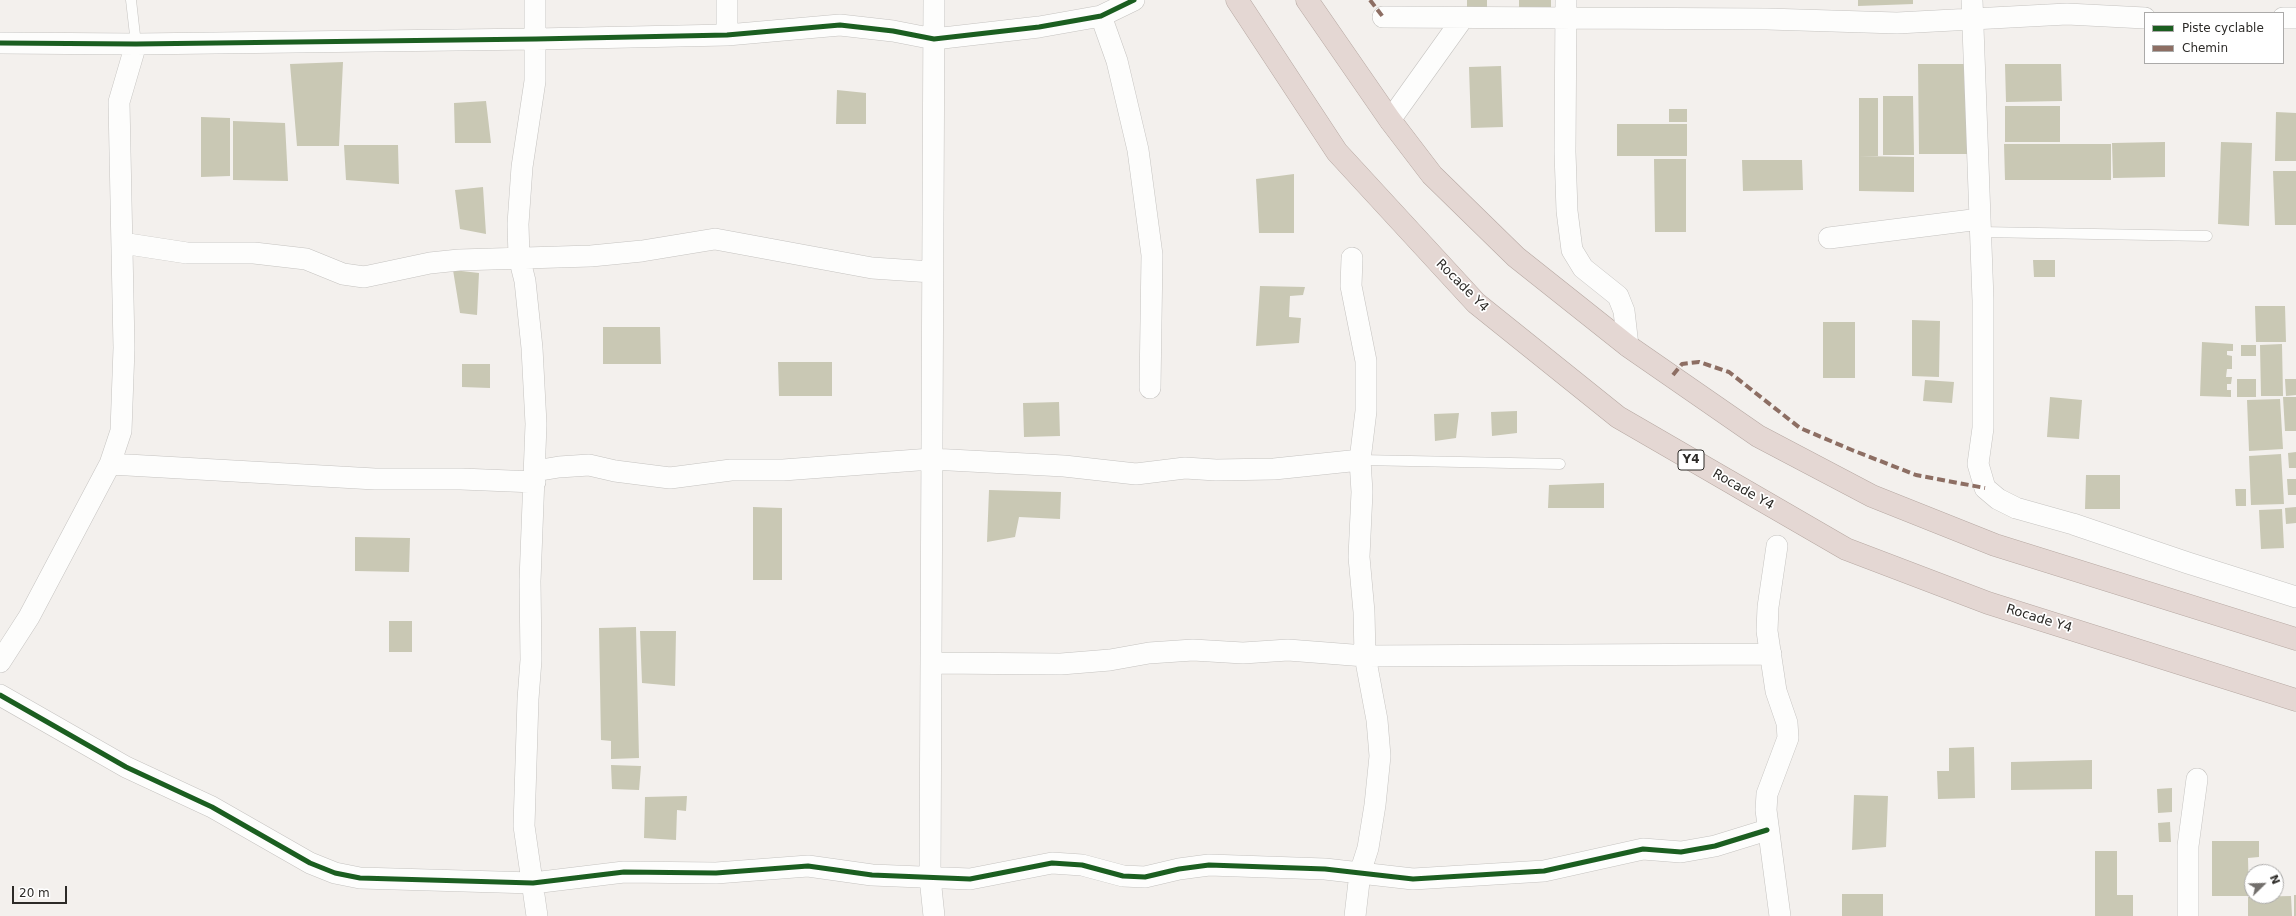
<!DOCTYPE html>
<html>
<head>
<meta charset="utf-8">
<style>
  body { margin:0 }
  #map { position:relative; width:2296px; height:916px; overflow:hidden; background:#f3f0ed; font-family:"DejaVu Sans",sans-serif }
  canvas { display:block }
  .legend { position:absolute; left:2144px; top:12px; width:140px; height:52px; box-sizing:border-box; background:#fff; border:1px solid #abaaa9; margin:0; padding:5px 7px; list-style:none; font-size:12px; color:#2c2a27 }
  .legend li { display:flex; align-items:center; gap:8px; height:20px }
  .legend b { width:20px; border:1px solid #abaaa9 }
  .north { position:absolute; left:2244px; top:864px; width:40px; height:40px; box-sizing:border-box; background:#fff; border:1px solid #abaaa9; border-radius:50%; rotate:67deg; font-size:11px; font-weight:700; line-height:16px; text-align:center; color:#2c2a27 }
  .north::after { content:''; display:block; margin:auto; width:14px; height:18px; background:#726f6c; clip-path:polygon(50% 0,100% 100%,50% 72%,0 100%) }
  .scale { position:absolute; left:12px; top:886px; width:55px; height:18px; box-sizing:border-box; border:2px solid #2c2a27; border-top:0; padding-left:5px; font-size:12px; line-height:14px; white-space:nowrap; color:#2c2a27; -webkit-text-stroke:3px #fff; paint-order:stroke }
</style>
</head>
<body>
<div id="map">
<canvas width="2296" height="916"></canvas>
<ul class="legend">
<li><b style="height:5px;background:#1b5e20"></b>Piste cyclable</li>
<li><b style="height:5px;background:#8d6e63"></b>Chemin</li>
</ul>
<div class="north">N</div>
<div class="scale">20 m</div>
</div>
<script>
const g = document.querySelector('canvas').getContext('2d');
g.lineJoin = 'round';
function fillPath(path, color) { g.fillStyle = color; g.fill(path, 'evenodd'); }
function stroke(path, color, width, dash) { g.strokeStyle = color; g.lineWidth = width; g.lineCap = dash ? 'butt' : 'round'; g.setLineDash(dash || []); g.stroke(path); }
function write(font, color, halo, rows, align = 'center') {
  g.font = font + ' "DejaVu Sans",sans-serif'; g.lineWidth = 3.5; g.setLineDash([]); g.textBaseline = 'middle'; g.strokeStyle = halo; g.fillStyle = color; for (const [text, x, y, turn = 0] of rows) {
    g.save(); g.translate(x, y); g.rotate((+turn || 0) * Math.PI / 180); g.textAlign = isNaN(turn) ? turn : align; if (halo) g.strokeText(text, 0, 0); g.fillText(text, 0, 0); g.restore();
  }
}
fillPath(new Path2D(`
  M1467 0H1487V12H1467Z
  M1519 0H1551V8H1519Z
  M1858 0H1913V4L1858 6Z
  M343 62 339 146H297L290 64Z
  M1918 64H1970L1971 154H1919Z
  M2005 64H2061L2062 101 2006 102Z
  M1501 66 1503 127 1471 128 1469 67Z
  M837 90 866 93V124H836Z
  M1883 96H1913L1914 155H1883Z
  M1859 98H1878V156H1859Z
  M486 101 491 143H455L454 103Z
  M2005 106H2060V142H2005Z
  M1669 109H1687V122H1669Z
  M2276 112 2296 113V161H2275Z
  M201 117 230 118V176L201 177Z
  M233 121 285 123 288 181 233 180Z
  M1617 124H1687V156H1617Z
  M2165 142V177L2113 178 2112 143Z
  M2221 142 2252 143 2249 226 2218 224Z
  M2004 144H2111V180H2005Z
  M344 145H398L399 184 346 180Z
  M1859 156 1914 157V192L1859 191Z
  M1654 159H1686V232H1655Z
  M1742 160H1802L1803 190 1743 191Z
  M2273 171H2296V225H2275Z
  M1294 174V233H1259L1256 179Z
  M483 187 486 234 460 229 455 190Z
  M2033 260H2055V277H2034Z
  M453 270 479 273 477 315 460 313Z
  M1260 286 1305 287 1303 295 1290 296 1289 317 1301 318 1299 343 1256 346Z
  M2255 306H2285L2286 342H2256Z
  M1912 320 1940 321 1939 377 1912 376Z
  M1823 322H1855V378H1823Z
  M603 327H660L661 364H603Z
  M2202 342 2233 344V351H2227V355L2232 356V369H2227L2226 377H2232L2231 384H2227V390H2231V397L2200 396Z
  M2282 344 2283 396H2261L2260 345Z
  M2241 345H2256V356H2241Z
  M778 362H832V396H779Z
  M462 364H490V388L462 387Z
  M2237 379H2256V397H2237Z
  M2285 379H2296V395L2286 396Z
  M1925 380 1954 382 1952 403 1923 401Z
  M2050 397 2082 400 2079 439 2047 437Z
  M2283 397H2296V431H2285Z
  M2280 399 2283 449 2249 451 2247 400Z
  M1059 402 1060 436 1024 437 1023 403Z
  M1517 411V433L1492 436 1491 412Z
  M1459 413 1456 438 1435 441 1434 414Z
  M2296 452V468H2289L2288 453Z
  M2281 454 2284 504 2251 505 2249 456Z
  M2086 475H2120V509H2085Z
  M2287 479H2296V495H2288Z
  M1604 483V508H1548L1549 485Z
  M2235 489H2246V506H2236Z
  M989 490 1061 492 1060 519 1019 517 1015 537 987 542Z
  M753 507 782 508V580H753Z
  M2296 507V523L2286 524 2285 508Z
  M2282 509 2284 548 2261 549 2259 510Z
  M355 537 410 538 409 572 355 571Z
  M389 621H412V652H389Z
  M636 627 639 758 611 759V741L601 740 599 628Z
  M640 631H676L675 686 642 683Z
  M1974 747 1975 798 1938 799 1937 771H1949V748Z
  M2092 760V789L2011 790V762Z
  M611 765 641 766 639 790 612 789Z
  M2172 788V812L2158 813 2157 789Z
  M1854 795 1888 796 1886 847 1852 850Z
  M687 796 686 811 677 810 676 840 644 838 645 797Z
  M2170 822 2171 842H2159L2158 823Z
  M2212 841H2259V857L2248 858 2249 896H2212Z
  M2095 851H2117V895H2133V916H2095Z
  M1842 894H1883V916H1842Z
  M2294 895H2296V916H2294Z
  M2291 896 2292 916H2248V897Z`), '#c9c8b4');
const lane = new Path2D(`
  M131 0 136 44
  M1981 232 2207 236
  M1360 460 1560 464`);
const street = new Path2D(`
  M535 0V81L522 167 518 224 519 257 525 281 532 348 536 424 530 581 531 660 528 699 524 826 537 916
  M934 0 930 878 934 916
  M1566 0 1565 152 1567 211 1572 250 1583 268 1618 296 1624 311 1628 346
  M1972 0 1983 300V428L1978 464 1985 488 1998 499 2016 508 2073 524 2188 563 2296 597
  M1101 16 1117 61 1138 150 1152 255 1150 388
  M1383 17 1767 19 1897 23 2067 14 2145 18
  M2283 18H2296
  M727 35V0
  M0 43 136 44 536 39 727 35 840 25 893 31 934 39 1039 27 1101 16 1134 0
  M1390 120 1463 18
  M1829 238 1980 219
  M122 243 187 253H254L306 259 343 274 364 277 430 263 459 260 591 256 642 251 715 239 872 268 932 272
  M1352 258 1351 286 1366 361V411L1360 460 1362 492 1359 557 1364 612 1365 656 1377 720 1380 756 1375 805 1368 848 1360 873 1355 916
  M110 464 375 479H461L535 482
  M535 471 559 467 589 465 615 471 670 478 731 470H783L931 459 1064 466 1136 474 1185 468 1216 470 1274 469 1360 460
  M1777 546 1768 607 1767 631 1776 691 1787 723 1788 738 1767 794 1766 810 1780 916
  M0 662 29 617 110 464 121 431 124 348 119 102 136 44
  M931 663 1061 664 1110 660 1149 653 1193 650 1243 653 1288 650 1365 656 1771 654
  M0 695 126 767 212 807 310 863 335 873 360 878 533 883 624 872 716 873 808 866 872 875 970 879 1052 863 1082 865 1123 876 1145 877 1179 869 1209 865 1325 869 1413 879 1544 871 1643 849 1681 852 1715 846 1767 830
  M2188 916V846L2197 779`);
const highway = new Path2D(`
  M1237 0 1337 152 1476 303 1618 417 1846 549 1988 603 2296 700
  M1307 0 1390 120 1432 175 1516 257 1628 346 1758 436 1872 496 1995 545 2296 639`);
stroke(lane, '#c5c3c0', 11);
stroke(street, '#c5c3c0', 22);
stroke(highway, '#b6a8a2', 23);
stroke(lane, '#fdfdfc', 10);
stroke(street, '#fdfdfc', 21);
stroke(highway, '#e4d7d3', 22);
stroke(new Path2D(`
  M1370 0 1383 17
  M1673 375 1682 364 1699 362 1729 372 1800 428 1852 450 1916 475 1985 488`), '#8d6e63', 4, [8, 4]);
stroke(new Path2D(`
  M0 43 136 44 536 39 727 35 840 25 893 31 934 39 1039 27 1101 16 1134 0
  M0 695 126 767 212 807 310 863 335 873 360 878 533 883 624 872 716 873 808 866 872 875 970 879 1052 863 1082 865 1123 876 1145 877 1179 869 1209 865 1325 869 1413 879 1544 871 1643 849 1681 852 1715 846 1767 830`), '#1b5e20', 5);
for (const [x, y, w] of [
  [1691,460,26]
]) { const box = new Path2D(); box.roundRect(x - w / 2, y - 10, w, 20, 3); g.fillStyle = '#fff'; g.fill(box); stroke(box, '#2c2a27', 1); }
write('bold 12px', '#2c2a27', null, [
  ["Y4",1691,460]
]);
write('13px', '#2c2a27', '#fff', [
  ["Rocade Y4",1462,286,45],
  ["Rocade Y4",1743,490,30],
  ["Rocade Y4",2039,619,17]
]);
</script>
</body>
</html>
